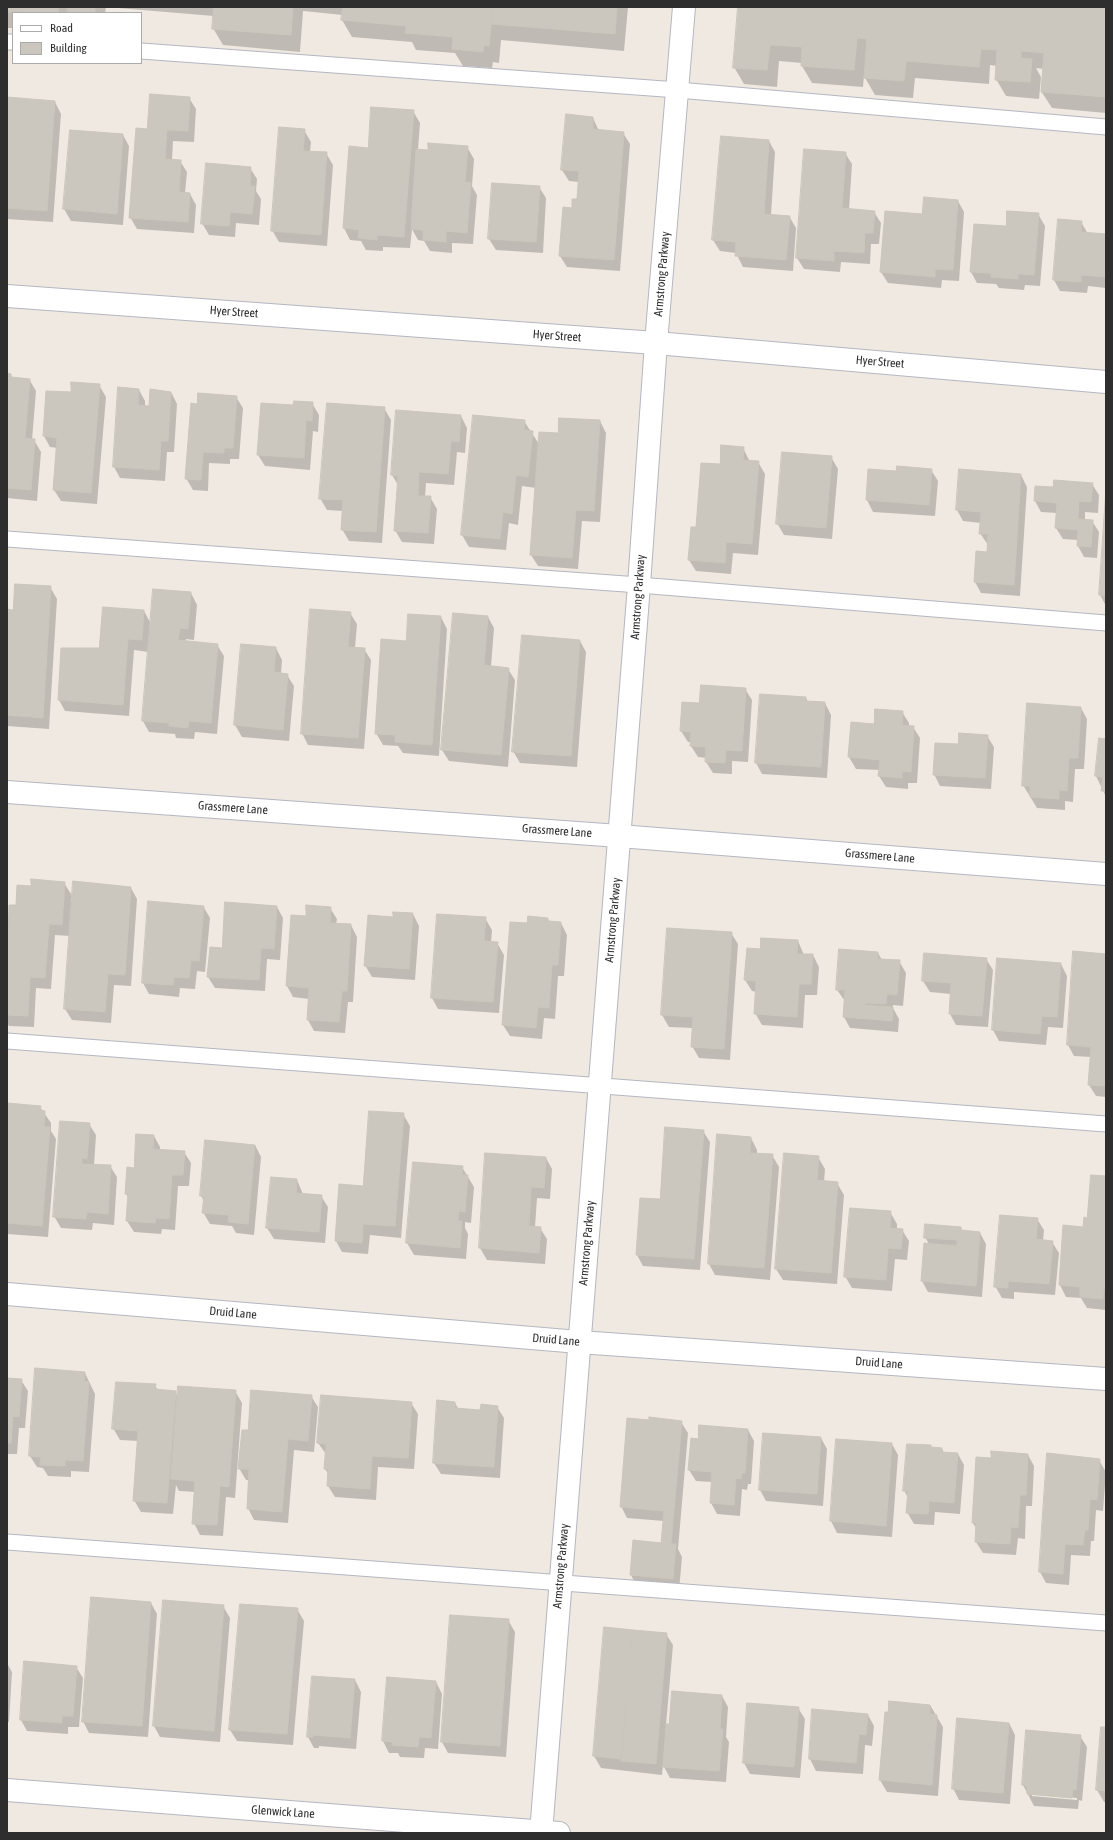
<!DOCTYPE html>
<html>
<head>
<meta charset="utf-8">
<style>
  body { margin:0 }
  #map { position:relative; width:1113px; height:1840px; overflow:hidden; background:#efe9e1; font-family:"Asap Condensed",sans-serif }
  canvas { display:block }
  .frame { position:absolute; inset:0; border:8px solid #2e2e2e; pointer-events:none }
  .legend { position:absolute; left:12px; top:12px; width:130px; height:52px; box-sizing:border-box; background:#fff; border:1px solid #ababab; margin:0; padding:5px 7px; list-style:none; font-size:12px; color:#2e2e2e }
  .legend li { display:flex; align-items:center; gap:8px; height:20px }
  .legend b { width:20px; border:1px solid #ababab }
</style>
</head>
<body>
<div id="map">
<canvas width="1113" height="1840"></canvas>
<div class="frame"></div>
<ul class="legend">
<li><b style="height:5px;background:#fff"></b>Road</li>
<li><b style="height:11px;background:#cbc7bf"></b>Building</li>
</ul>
</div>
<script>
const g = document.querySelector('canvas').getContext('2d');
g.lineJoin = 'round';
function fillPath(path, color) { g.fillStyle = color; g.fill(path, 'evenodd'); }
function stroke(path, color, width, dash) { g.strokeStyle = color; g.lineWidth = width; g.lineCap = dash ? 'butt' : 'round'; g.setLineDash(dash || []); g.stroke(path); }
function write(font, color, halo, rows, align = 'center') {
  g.font = font + ' "Asap Condensed",sans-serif'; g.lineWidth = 4; g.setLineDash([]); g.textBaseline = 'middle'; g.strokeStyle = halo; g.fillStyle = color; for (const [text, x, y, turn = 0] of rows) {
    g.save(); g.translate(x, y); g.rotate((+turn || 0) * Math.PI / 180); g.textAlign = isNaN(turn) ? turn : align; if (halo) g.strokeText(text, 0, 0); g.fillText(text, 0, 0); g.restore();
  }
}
fillPath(new Path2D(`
  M7 7H628L624 51 501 40 499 63 493 62 492 68 463 66 455 53 416 50 412 42 352 37 342 20 343 15 303 11 300 52 223 45 213 28 214 16 106 7 105 13H13V28H7Z
  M739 7H1106V113L1052 108 1041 91 1044 69 1036 68 1041 77 1039 99 1006 96 996 79 997 66 990 65 989 84 915 78 913 98 875 95 864 76 863 87 812 83 802 66V63L779 61 777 87 744 84 734 67Z
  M7 98 55 102 61 114 53 222 7 219Z
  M189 98 196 109 194 142 173 141 172 160 180 161 187 172 185 193 190 194 196 205 194 233 137 229 130 217 148 130Z
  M413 111 420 123 418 150 429 151 467 147 474 159 472 186 477 195 473 244 452 243V253L430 251 424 241 418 240 412 229 410 248 383 247V251L366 250 361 241 350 240 344 228 350 147 369 149Z
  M593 118 599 131 623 133 630 144 620 271 567 267 560 256 573 209 578 200 579 182 569 181 562 170Z
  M304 130 311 142 310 152 326 153 333 165 327 246 279 242 272 230Z
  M71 131 123 135 129 146 123 225 71 221 64 209Z
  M769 141 775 152 771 215 789 216 796 228 793 271 743 267 736 253 720 251 713 240Z
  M845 153 852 164 849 210 874 212 881 223 879 244H871L870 264 841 262 840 272 804 269 797 258Z
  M250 168 257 179 256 191 261 199 259 225 236 223 235 237 209 235 202 223Z
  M539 187 546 198 543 253 496 250 489 239Z
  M958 201 964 212 959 281 942 280 941 288 888 283 881 272Z
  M1038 214 1045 226 1040 286 1025 285 1024 290 999 288 996 284 977 283 971 272 1007 227Z
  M1081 222 1088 234 1106 235V288L1088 286 1087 293 1060 291 1054 280Z
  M7 374 10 375 13 378 29 379 36 391 32 440H34L41 452 37 501 7 498Z
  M99 385 106 397 97 504 61 501 54 490 58 448 50 447 44 436Z
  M139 390 145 401V407H150L171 392 177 404 174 452H167L165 481 120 478 114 467Z
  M236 397 243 408 239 459H230V464L209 463 208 491 193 490 186 478 198 405Z
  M312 403 319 415 318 432 313 431 310 470 265 466 258 455 294 406Z
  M384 408 391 420 382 543 349 541 342 529 343 511 327 510 320 498Z
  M397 411 461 416 467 428 465 453 457 452 454 485 426 483 425 497H430L437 509 434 544 402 542 395 530 398 485 392 475Z
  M474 416 524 421 539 444 600 421 606 433 600 522 582 521 578 569 538 566 531 555 536 488 522 486 518 525 509 523 506 550 469 547 462 535Z
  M743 448 750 462H758L765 474 758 555 733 553 731 574 696 571 689 560 697 528 721 465Z
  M831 457 838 469 832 539 784 535 777 523Z
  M869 470 897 472 931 470 938 481 935 516 873 512 867 500Z
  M1021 475 1027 487 1020 596 981 593 975 582 988 553V545L980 533 981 523 963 521 957 510Z
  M1092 484 1099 495 1098 513 1085 512V520L1092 521 1099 532 1097 558 1084 557 1078 546V540L1063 539 1056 528 1057 513 1041 512 1035 501Z
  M1106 503V606L1100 595Z
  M50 587 57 599 49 729 7 726V610L14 611Z
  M191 593 197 605 194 640 186 639 185 642 217 645 224 656 217 734 195 732 194 739 176 738 175 734 149 732 143 721 149 652 134 650 129 716 65 711 59 700 100 649 144 611 151 624Z
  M350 613 357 624 355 648 364 649 371 660 364 749 308 745 302 733Z
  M441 617 447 629 439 756 403 753 398 746 383 745 376 733 407 642Z
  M488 617 494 628 491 667 508 669 515 680 508 767 449 761 442 750Z
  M580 641 586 652 577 767 520 763 513 751Z
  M276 648 282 660 281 674 287 675 294 686 289 741 242 737 235 725Z
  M745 689 752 700 748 762 732 761V774L713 773 706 762 707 758 698 757 691 746V742H688L681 731 700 704Z
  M806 698 808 702 825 703 831 715 827 778 762 774 756 763Z
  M1081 708 1087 719 1084 769H1075L1073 802 1065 801V810L1037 808 1023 785Z
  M902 712 909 723V726L913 727 920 738 917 783H908V789L886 787 879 776 880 770 856 769 849 757 875 725Z
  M987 736 994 747 991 789 940 786 934 774 959 745Z
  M1106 740V797L1096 776Z
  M64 883 71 894V901L131 888 137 899 131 986 114 985 111 1023 72 1020 65 1009 70 936 55 935 51 989 36 988 34 1027 9 1026 7 1023V942L9 906H16L32 887Z
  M149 902 203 906 210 918 205 972 197 971 195 989 180 988 179 997 149 994 143 983Z
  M277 907 283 918 280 960 267 959 265 991 215 988 208 977Z
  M330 908 337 919 336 924 351 925 357 937 353 1002H348L345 1033 314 1031 308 1020 309 999 293 997 287 986 306 917Z
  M413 914 419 926 415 980 372 977 365 965 394 918Z
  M485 918 492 930 491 943H497L504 955 499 1013 438 1009 432 998Z
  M547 919 550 922 561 923 567 935 564 976H558L555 1019 544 1018 542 1039 510 1036 503 1025 528 924Z
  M668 929 731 933 738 944 730 1060 699 1058 692 1046 693 1028 669 1027 662 1015Z
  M798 941 804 955H813L819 967 817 995H805L803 1028 762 1025 755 1013 757 992 752 991 745 980 761 950Z
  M878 953 882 960 899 961 906 973 903 1006 893 1005V1008L899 1019 898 1032 850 1028 844 1017 845 1001 837 990Z
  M1106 955V1097L1096 1096 1089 1085 1091 1057 1074 1056 1068 1045Z
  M986 959 993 970 988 1027 956 1025 950 1014 951 994 930 992 923 981Z
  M1061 964 1067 976 1063 1028 1048 1027 1046 1045 999 1041 993 1030Z
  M7 1104 40 1107 51 1123V1131L56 1139 48 1237 7 1234Z
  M403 1114 410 1126 401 1238 370 1235 368 1254 342 1252 336 1241Z
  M89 1124 96 1135 94 1165 110 1166 117 1177 114 1225 93 1223 92 1230 61 1228 54 1216Z
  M703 1131 710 1142 700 1270 643 1266 637 1255 661 1200Z
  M154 1136 160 1147V1150L184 1152 191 1163 189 1186H178L175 1230 162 1229 161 1234 134 1232 127 1221 129 1199 126 1194 135 1169Z
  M751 1138 757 1150V1154L772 1155 779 1167 770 1280 715 1275 709 1264Z
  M255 1145 261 1157 254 1235 236 1233 232 1226 210 1224 203 1212 204 1202 201 1195Z
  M486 1154 546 1158 552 1169 550 1199 537 1198 535 1227 540 1228 547 1239 545 1264 487 1260 480 1248Z
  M818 1157 825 1169 824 1182 837 1183 844 1195 837 1284 783 1280 776 1269Z
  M414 1163 462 1167 474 1187 471 1223 465 1222V1228L468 1234 466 1259 414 1255 407 1243Z
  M1106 1177V1310L1087 1308 1081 1298 1066 1297 1060 1285 1064 1226 1084 1228Z
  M297 1180 303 1194 321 1196 328 1207 325 1243 274 1239 267 1228Z
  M890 1212 897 1224V1229L902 1230 909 1241 907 1260 895 1259 892 1291 852 1288 845 1276Z
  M1037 1219 1044 1230 1043 1241 1052 1242 1059 1253 1055 1295 1014 1292V1299L1002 1298 995 1286Z
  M961 1228 963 1231 980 1233 986 1244 982 1297 928 1292 922 1281 929 1244 925 1237Z
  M85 1373 95 1394 89 1472 71 1471V1477L48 1476 43 1468 37 1467 30 1456Z
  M7 1379 21 1380 28 1391 25 1428H19L17 1454H7Z
  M155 1385 158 1391 175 1392 178 1397 235 1391 242 1403 235 1498 226 1497 223 1536 200 1535 194 1523 196 1492 179 1491 176 1485 173 1514 141 1512 134 1500 139 1441 120 1440 113 1428Z
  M311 1396 318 1407 314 1452 294 1450 288 1523 254 1520 248 1508 250 1480H246L239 1468 249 1431Z
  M411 1403 418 1414 414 1469 378 1467 376 1500 335 1497 328 1486 329 1475 325 1469 326 1454 318 1443Z
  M455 1403 459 1410 481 1411 497 1407 504 1418 500 1478 441 1474 434 1463Z
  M681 1422 688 1433 678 1549 682 1557 679 1591 637 1587 631 1575 634 1541 662 1544 664 1521 627 1518 621 1506Z
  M748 1430 754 1441 751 1484H748L747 1490 742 1489 740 1516 717 1514 711 1503 712 1482 696 1481 689 1470 699 1440Z
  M821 1438 827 1449 823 1506 766 1501 760 1490Z
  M837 1440 892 1444 898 1455 892 1537 837 1533 831 1521Z
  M931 1448 942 1449 944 1453 958 1454 964 1465 960 1514 935 1512 934 1525 914 1524 907 1512 908 1498 904 1490Z
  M1028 1455 1034 1466 1032 1506H1026L1025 1539 1018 1538 1016 1555 983 1553 976 1542 977 1530 973 1523 992 1459Z
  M1099 1460 1106 1472 1103 1511 1096 1510 1094 1541H1091L1090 1556 1071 1555 1069 1585 1046 1583 1040 1572Z
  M151 1603 157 1614 148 1737 89 1733 83 1721Z
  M223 1606 230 1618 220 1742 160 1737 154 1726Z
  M297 1609 304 1621 293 1745 237 1741 230 1730Z
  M508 1620 515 1632 506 1757 448 1753 442 1742Z
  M666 1634 673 1645 666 1725H670L722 1696 728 1707 726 1737 729 1742 726 1782 670 1778 663 1765 662 1775 601 1768 594 1756Z
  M7 1663 12 1672 9 1722H7Z
  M76 1667 83 1678 79 1727H68V1734L27 1731 21 1720Z
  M388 1679 436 1682 442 1694 438 1749 425 1748 424 1758 400 1757 398 1753H389L383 1741Z
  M355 1680 361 1692 356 1749 319 1746V1748H314L308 1737Z
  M930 1705 943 1727 938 1796 887 1792 880 1780 885 1713Z
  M798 1708 805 1719 800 1778 750 1774 744 1763Z
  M813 1710 868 1715 874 1726 872 1746 865 1745 863 1774 816 1771 810 1759Z
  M1009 1723 1015 1735 1010 1804 959 1800 953 1788Z
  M1102 1728H1106V1802H1104L1097 1790Z
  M1080 1736 1087 1747 1082 1801 1079 1800 1078 1809 1034 1806 1023 1785ZM1032 1794 1077 1798V1800L1032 1796Z`), '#0003');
const building = new Path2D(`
  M7 7H59L58 13 7 12Z
  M68 7H95V13H67Z
  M214 7H293L291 35 212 29Z
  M343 7H493L489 46 484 45 483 52 452 49 453 37 405 33 406 26 341 20Z
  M493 7H617L615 34 491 24Z
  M738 7H1106V97L1041 92 1044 53 1021 51V58L1032 59 1030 82 995 80 997 50 981 49 979 67 906 61 904 81 864 78 867 39 857 38 854 70 801 66 802 47 770 45 767 70 733 68Z
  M150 94 190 97 188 131 167 130 165 159 181 160 179 192 190 193 188 222 129 218 136 128 147 129Z
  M7 97 55 101 47 211 7 208Z
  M371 107 414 110 404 237 377 235V240L358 238 359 230 343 228 349 146 368 148Z
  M566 114 593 117V129L624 132 614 260 559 256 563 207 572 208V199H577L579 171 561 170Z
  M279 127 305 129 303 151 327 152 321 235 271 231Z
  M70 130 123 134 117 214 63 209Z
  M721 136 769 140 764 214 790 216 786 260 735 256 736 242 712 240Z
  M428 143 468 146 465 182 471 183 467 233 446 231V242L423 240V230L411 229 416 149 428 150Z
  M804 149 846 152 842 208 875 211 873 233H865L864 253 834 251V261L796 258Z
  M206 163 251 167 250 186H255L252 214 230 212 229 226 201 224Z
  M492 183 540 186 536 242 488 239Z
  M924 197 958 200 953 270 935 269V277L880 272 885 211 922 214Z
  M1007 211 1039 213 1034 275 1018 274V279L991 277V273L970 272 974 224 1006 226Z
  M1058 219 1082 221 1081 232 1106 234V277L1081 275V282L1053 280Z
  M7 373 11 374V377L30 379 25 438 35 439 31 490 7 488Z
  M71 382 100 384 91 493 53 490 57 438 43 436 46 391 71 392Z
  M118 387 139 389 138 405 149 406 150 389 171 392 168 441H161L159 470 113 467Z
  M198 393 237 396 233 448H224V453L203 452 201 480 185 479 191 403 197 404Z
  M294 401 313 402 312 421 306 420 304 458 257 455 261 403 293 405Z
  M327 403 385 407 376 532 341 530 343 500 319 499Z
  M396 410 461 415 459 442 451 441 448 474 419 472 418 496H431L428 533 394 531 398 476 391 475Z
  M473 415 525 420 524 430 533 431 528 477 516 475 512 514 503 512 500 539 461 535Z
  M559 418 600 420 594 511 576 510 572 558 530 555 539 432 558 433Z
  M721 445 744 447 743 460 759 461 752 544 726 542 725 563 688 560 691 527H696L701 463 720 464Z
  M782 452 832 456 826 528 776 524Z
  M897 466 932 469 929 505 866 500 868 469 896 471Z
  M959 469 1021 474 1014 585 974 582 976 551 987 552 988 534H979L981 512 956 510Z
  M1054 480 1093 483 1091 502 1079 501 1078 519 1093 520 1091 547 1077 546 1078 530 1055 528 1057 503 1034 501 1035 486 1053 487Z
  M1106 489V596L1099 595Z
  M15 584 51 586 43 718 7 715V609L13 610Z
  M153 589 191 592 188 629 180 628 178 640 218 644 211 723 189 721 188 728 169 726V723L142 721Z
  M103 607 144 610 142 640 128 639 123 705 58 700 61 648H99Z
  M310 609 351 612 348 647 365 648 358 738 301 734Z
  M453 613 488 616 484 665 509 668 501 755 441 750Z
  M408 614 441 616 432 745 395 742V735L375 734 381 639 406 641Z
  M522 635 580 640 571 756 512 752Z
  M241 644 276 647 274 672 288 674 283 730 234 725Z
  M701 685 746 688 742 751 726 750 725 763 705 762 706 747 690 746 691 732 680 731 682 702 699 703Z
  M760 694 806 697V701L825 702 821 767 755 763Z
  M1027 703 1081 707 1078 758H1069L1067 791 1059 790V799L1030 797V786H1022Z
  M875 709 903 711 902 725 914 726 911 772 902 771V778L878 776 880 760 848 757 851 722 874 724Z
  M959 733 988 735 985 778 933 775 935 743 958 744Z
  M1099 738 1106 739V791H1101L1103 777 1095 776Z
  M31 879 65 882 62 925 49 924 45 978 30 977 28 1016 7 1015 9 905H16L17 885 31 886Z
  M73 881 131 887 125 975 108 974 105 1012 64 1009Z
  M148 901 204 906 199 961 191 960 189 978 174 977 173 985 142 983Z
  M225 902 277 906 274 949 261 948 259 980 207 977 210 947 222 948Z
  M306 905 331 907 330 923 351 924 347 991H342L339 1022 307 1020 309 988 286 986 291 915 306 916Z
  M393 912 413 913 409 969 364 966 368 915 393 917Z
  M437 914 486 917 484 941 498 942 493 1002 431 998Z
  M528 916 548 918V921L561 922 558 965H552L549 1008 538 1007 536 1028 502 1025 510 922 527 923Z
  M667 928 732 932 724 1049 691 1047 693 1017 661 1015Z
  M761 938 798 940 797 954H813L811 984H799L797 1017 754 1014 756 981 744 980 747 948 760 949Z
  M839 949 878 952V959L900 960 897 995 887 994 886 1004 865 1003V1005L893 1007 892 1021 843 1017 845 990H836Z
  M1073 951 1106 954V1086L1088 1085 1091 1047 1067 1045Z
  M924 953 987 958 982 1016 949 1014 951 983 922 981Z
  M997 958 1061 963 1057 1017 1042 1016 1040 1034 992 1030Z
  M7 1103 41 1106 40 1110 45 1111 44 1127H50L42 1226 7 1223Z
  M369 1111 404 1113 395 1226 363 1224 362 1243 335 1241 339 1184 363 1186Z
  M60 1121 90 1123 87 1159 82 1158V1164L111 1165 108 1214 87 1212 86 1219 53 1217Z
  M665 1127 704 1130 694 1259 636 1255 640 1198 660 1199Z
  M136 1134 154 1135 153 1149 185 1151 183 1175H172L169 1219 156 1218 155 1223 126 1221 128 1194H125L127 1167 134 1168Z
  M717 1134 751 1137 750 1153 773 1154 764 1268 708 1264Z
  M205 1140 255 1145 248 1224 228 1222 229 1215 202 1213 204 1196H200Z
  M485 1153 546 1157 544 1188 531 1187 529 1226 541 1227 539 1253 479 1248Z
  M784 1153 819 1156 817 1180 838 1182 831 1273 775 1269Z
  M413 1162 463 1166 462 1175H468L465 1212 459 1211 458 1221H462L460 1248 406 1243Z
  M1091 1175 1106 1176V1288H1104L1103 1299 1080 1297V1287L1059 1285 1063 1225 1083 1227 1084 1217 1087 1218Z
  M271 1177 297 1179 296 1193 322 1195 319 1232 266 1228Z
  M850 1208 891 1211 890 1228 903 1229 901 1249 888 1248 886 1280 844 1277Z
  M1000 1215 1038 1218 1036 1239 1053 1241 1049 1284 1008 1281V1288L994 1287Z
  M925 1224 961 1227V1230L980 1232 976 1286 921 1281 924 1243 957 1246V1240L924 1238Z
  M35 1368 85 1372 84 1381 89 1382 83 1461 65 1460V1466L40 1465 41 1457 29 1456Z
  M7 1378 22 1379 19 1417 13 1416 11 1443H7Z
  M116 1382 156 1384 155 1389 176 1391 167 1503 133 1501 138 1431 112 1429Z
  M178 1386 236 1390 229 1487 220 1486 217 1525 192 1524 195 1481 171 1479Z
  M251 1390 312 1395 308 1441 288 1439 282 1512 247 1509 249 1469H238L242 1430H248Z
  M321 1395 412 1402 408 1458 372 1456 370 1489 327 1486 328 1469H324L326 1444 317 1443Z
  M437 1400 455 1402V1408L480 1410 481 1404 498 1406 494 1467 433 1463Z
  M649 1417 682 1421 671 1544H676L673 1579 630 1575 633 1540 661 1543 664 1511 620 1507 627 1418 649 1420Z
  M699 1425 748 1429 745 1473H742L741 1479 736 1478 734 1505 710 1503 712 1472 688 1470 691 1438 698 1439Z
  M763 1433 821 1437 817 1494 759 1490Z
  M836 1439 892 1443 886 1526 830 1521Z
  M907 1444 931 1445V1447L942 1448V1452L958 1453 954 1503 929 1501 928 1514 906 1513 908 1491H903Z
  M991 1451 1028 1454 1026 1495H1020L1018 1528 1011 1527 1010 1544 975 1542 976 1523H972L976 1457 991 1458Z
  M1047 1453 1100 1459 1097 1500 1090 1499 1088 1530H1085L1083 1545 1065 1544 1063 1574 1039 1572Z
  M91 1597 151 1602 142 1726 82 1722Z
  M163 1600 224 1605 214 1731 153 1726Z
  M240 1604 298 1608 287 1734 229 1730Z
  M450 1615 509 1619 500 1746 441 1742Z
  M604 1627 633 1630 622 1759 593 1756Z
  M633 1630 667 1633 656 1764 621 1761Z
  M24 1661 77 1666 73 1716H62V1723L20 1720Z
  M312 1676 355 1679 350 1738 313 1735V1737H307Z
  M387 1677 436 1681 431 1738 419 1737 418 1747 392 1745 393 1742 382 1741Z
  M672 1691 722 1695 720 1729H723L719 1771 663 1767 666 1724H669Z
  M889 1701 930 1705V1714L937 1715 932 1785 879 1780 885 1712H888Z
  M747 1703 799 1707 794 1767 743 1763Z
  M812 1709 868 1714 866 1735 859 1734 856 1763 809 1759Z
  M957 1718 1009 1723 1003 1793 952 1789Z
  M1101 1727H1106V1791L1096 1790Z
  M1026 1730 1081 1735 1076 1790 1073 1789 1072 1798 1027 1794V1786L1022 1785Z`);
fillPath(building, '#cbc7bf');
stroke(building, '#cbc5ba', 1);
const service = new Path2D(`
  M7 42H13
  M141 51 678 90 1106 127
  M7 539 639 585 1106 623
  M7 1041 1106 1124
  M7 1542 1106 1623`);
const minor = new Path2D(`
  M7 296 656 343 1106 382
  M7 792 619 836 1106 874
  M7 1294 579 1342 1106 1379
  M7 1790 559 1833`);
const tertiary = new Path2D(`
  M541 1833 639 585 656 343 684 7`);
stroke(service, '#b4b7c1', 17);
stroke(minor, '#b4b7c1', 24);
stroke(tertiary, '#b4b7c1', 24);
stroke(service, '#fff', 15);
stroke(minor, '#fff', 22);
stroke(tertiary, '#fff', 22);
write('12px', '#2e2e2e', '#fff', [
  ["Armstrong Parkway",662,274,-85],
  ["Hyer Street",234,312,4],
  ["Hyer Street",557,336,4],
  ["Hyer Street",880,362,5],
  ["Armstrong Parkway",638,597,-86],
  ["Grassmere Lane",233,808,4],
  ["Grassmere Lane",557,831,4],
  ["Grassmere Lane",880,856,5],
  ["Armstrong Parkway",613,920,-85],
  ["Armstrong Parkway",587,1243,-85],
  ["Druid Lane",233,1313,5],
  ["Druid Lane",556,1340,5],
  ["Druid Lane",879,1363,4],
  ["Armstrong Parkway",561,1566,-85],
  ["Glenwick Lane",283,1812,4]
]);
</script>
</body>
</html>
